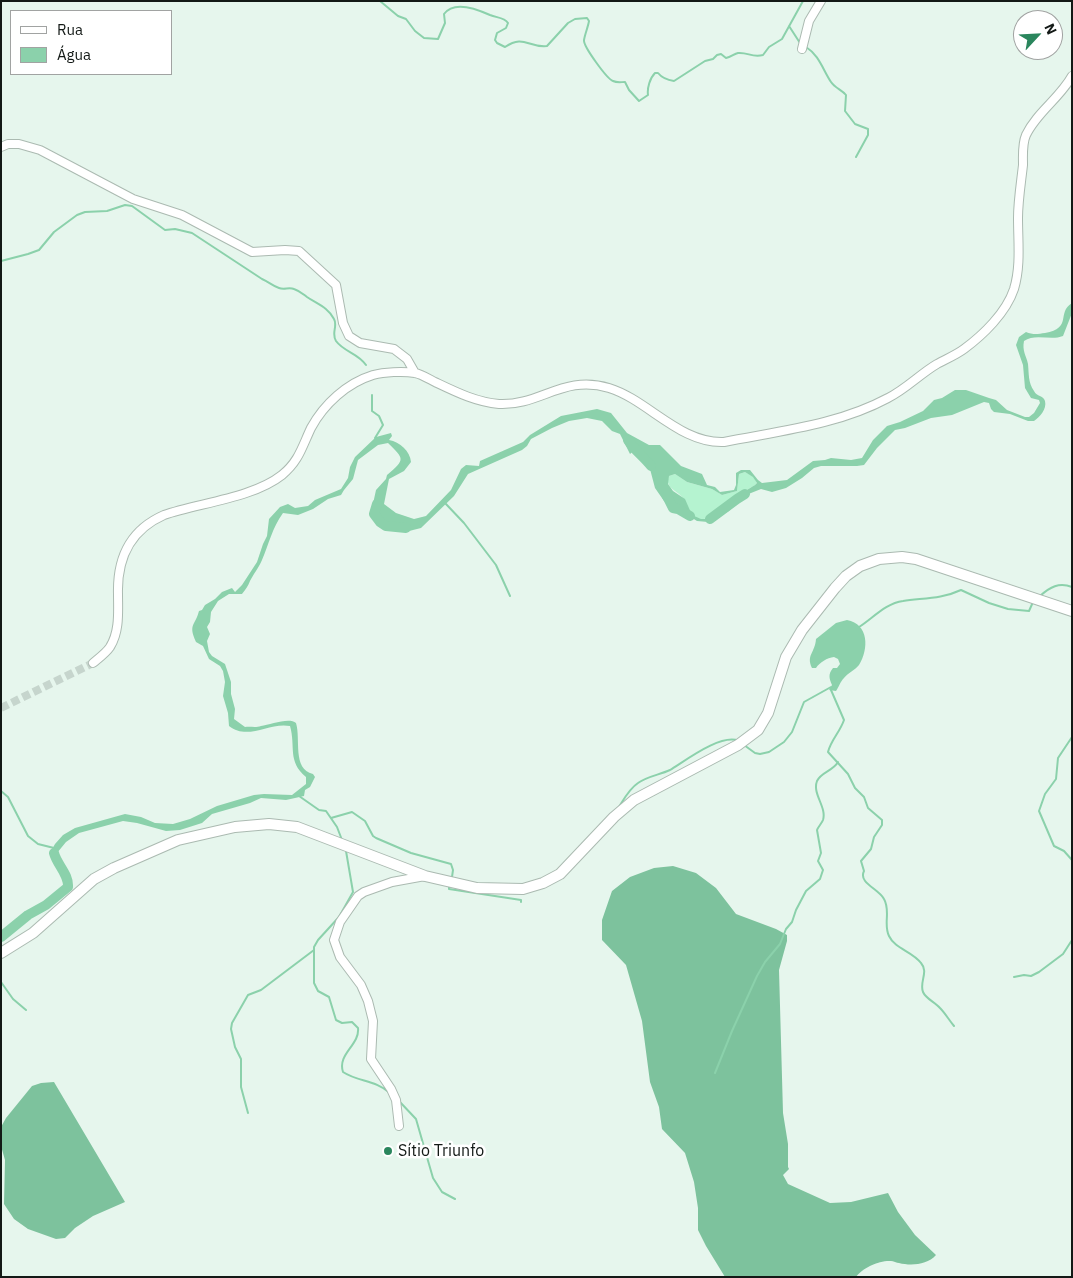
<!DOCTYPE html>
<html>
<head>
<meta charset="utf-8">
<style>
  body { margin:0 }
  #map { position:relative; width:1073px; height:1278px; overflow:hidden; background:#e6f6ed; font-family:"IBM Plex Sans",sans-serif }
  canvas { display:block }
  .frame { position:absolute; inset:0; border:2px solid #131916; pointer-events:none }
  .legend { position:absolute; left:10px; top:10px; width:162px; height:65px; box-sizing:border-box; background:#fff; border:1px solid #a1a3a2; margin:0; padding:6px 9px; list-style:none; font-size:15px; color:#131916 }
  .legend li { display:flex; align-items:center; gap:10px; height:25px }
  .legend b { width:25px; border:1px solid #a1a3a2 }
  .north { position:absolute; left:1013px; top:10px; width:50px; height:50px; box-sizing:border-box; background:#fff; border:1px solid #a1a3a2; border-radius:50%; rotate:65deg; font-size:14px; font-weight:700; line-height:20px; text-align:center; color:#131916 }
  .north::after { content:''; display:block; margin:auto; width:18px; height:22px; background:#2a865d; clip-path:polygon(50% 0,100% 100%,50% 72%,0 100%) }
</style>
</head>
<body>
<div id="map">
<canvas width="1073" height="1278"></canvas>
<div class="frame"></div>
<ul class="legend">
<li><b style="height:6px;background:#fff"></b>Rua</li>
<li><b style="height:14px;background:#8bd1ab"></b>Água</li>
</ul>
<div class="north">N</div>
</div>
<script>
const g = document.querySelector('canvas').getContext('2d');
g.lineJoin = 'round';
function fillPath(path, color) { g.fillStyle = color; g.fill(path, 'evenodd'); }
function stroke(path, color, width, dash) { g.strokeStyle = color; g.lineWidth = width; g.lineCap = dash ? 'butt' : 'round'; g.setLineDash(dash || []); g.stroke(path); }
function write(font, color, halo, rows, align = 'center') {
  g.font = font + ' "IBM Plex Sans",sans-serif'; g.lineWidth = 5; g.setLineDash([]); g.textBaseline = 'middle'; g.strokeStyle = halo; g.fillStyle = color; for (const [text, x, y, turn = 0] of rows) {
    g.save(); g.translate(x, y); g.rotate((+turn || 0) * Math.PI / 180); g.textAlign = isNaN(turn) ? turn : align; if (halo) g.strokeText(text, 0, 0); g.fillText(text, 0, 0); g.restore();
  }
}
fillPath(new Path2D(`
  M745 472 754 477 757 483 755 485C750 489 740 492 736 497 734 499 734 502 732 504 724 512 705 525 694 516 687 511 687 500 679 494 673 489 665 486 669 476L675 474 687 482 712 489 722 495 737 491 739 474Z`), '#b5f3d0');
fillPath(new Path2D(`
  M673 866 696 873 716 888 736 914 776 929 787 935V941L779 970 783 1113 788 1144V1167L789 1169 783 1175 788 1184 830 1203 851 1202 888 1193 898 1212 915 1235 936 1255C927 1265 911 1266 899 1263 897 1263 893 1261 891 1261 880 1260 862 1268 856 1277H725L706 1246 698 1230V1208L694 1182 685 1153 662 1129 659 1107 650 1082 642 1021 626 965 602 940V920L612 891 630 877 654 868Z
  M54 1082 125 1202 93 1216 75 1228 65 1238 56 1239 28 1229 14 1219 4 1204 5 1160 1 1146V1127L6 1118 32 1086 41 1083Z`), '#7dc29d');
fillPath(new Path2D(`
  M1072 303V313L1063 336C1051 341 1035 333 1024 341 1022 351 1026 355 1028 364 1029 374 1028 382 1034 391 1037 397 1043 395 1045 401 1047 409 1040 417 1034 421H1028L1010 414 994 412 991 409 989 403 984 402 952 415 931 418 905 428 895 430 877 448 864 465 857 466H821L814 468 802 478 786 488 772 492 761 489 746 495 737 501 729 511 708 522 697 521 678 509 670 506 664 501 655 488 650 469 641 450 637 448 630 454 620 434 612 431 602 421 587 418 569 421 552 428 531 439 527 446 522 450 468 474 454 496 421 528 409 531 400 530 387 523 382 518 372 515 371 513 376 490 386 479 387 475C406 459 404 459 388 443L378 445 358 460 353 479 344 490 341 495 328 499 313 509 298 515 283 513C272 528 269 544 262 560 259 567 253 575 250 581 248 586 246 589 242 594H229L218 601 211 612 210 622 207 627 210 634 207 641 209 652 212 656 225 664 231 682V694L235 709 234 719 245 727C250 726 255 728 261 726 270 725 289 717 296 723 301 739 292 769 313 774L315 777 310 787 305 790 304 796 286 800 261 798 250 803 212 814 202 823 180 830 166 831 137 823 123 821 79 833 66 842 57 853 61 864H55L51 851 55 844 63 835 75 828 125 814 141 817 155 823 173 824 190 819 217 806 254 795 264 794 292 795 306 784V777C287 761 296 747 290 726 269 722 248 741 229 726L228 713 223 696 225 682 223 671 220 666 209 659 203 646 196 642C188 624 195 626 199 611L202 610 205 605 215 599 222 592 232 588 235 592 242 585 257 562 263 544 267 536 269 519 280 507 288 504 295 508 308 506 315 500 341 489 348 478 350 467 355 457 376 437 391 433 392 436 389 440C400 442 410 451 411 462L404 471 389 479 384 504 396 513 414 519 426 516 451 490 461 469 466 465 479 466 480 461 523 442 530 435 561 416 597 409 611 413 627 433 649 445H660L681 466 702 474 707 485 715 487 720 492 734 490 736 485V473L741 470H750L758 480 762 483 787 480 813 461 825 460 831 458 851 460 862 458 873 440 887 426 900 422 923 411 934 400 942 398 955 390H966L989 398 996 400 1007 410 1025 417H1029L1034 413 1040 403 1039 400 1031 398 1025 388 1023 365 1016 345 1019 337 1026 332C1033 335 1038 334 1045 333 1073 328 1056 313 1072 303ZM745 472 753 477 757 483 755 485 737 496 731 505 722 511 706 519H701L692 515 685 499 673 491 668 484 669 476 675 474 687 482 712 489 722 495 737 491 739 474Z
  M847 620C869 624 869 649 859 665 855 670 848 673 844 678 840 682 839 687 836 691L829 690 832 685C829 678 828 674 833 668H837L840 664 838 659 834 657C827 658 820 662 816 668H812C806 655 815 653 816 639L836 623Z`), '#8bd1ab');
stroke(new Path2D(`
  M380 1 398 16 406 19 415 31 424 38 438 39 445 23 444 14C454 0 477 9 490 15 497 18 504 17 508 23L506 28 497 33 495 40 497 43 505 47C524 34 528 48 547 46L568 23 575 19 587 18 589 21C588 27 585 34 584 40 583 46 607 79 613 81 617 83 621 82 625 82L629 90 639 101 648 95C647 88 650 78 655 73H658C662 78 667 80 674 81L705 61 713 59 717 55 721 54 726 58C731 57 734 54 738 53 748 52 752 58 763 55L769 47 782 39 803 1
  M789 26 800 43
  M806 47C819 55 823 70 831 82 835 88 842 90 846 95L845 111 855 124 868 129V135L856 157
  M1 261 28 254 39 250 54 232 77 215 85 212 107 211 125 205 132 206 165 230 175 229 192 233 262 279C269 282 273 286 279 288 284 290 289 287 294 289 300 291 303 294 307 297 317 304 328 307 334 319 338 326 331 333 336 341 344 352 358 353 366 365
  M372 395V411L379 416 383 425 375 438
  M445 503 464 523 496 565 510 596
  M1040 596C1050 587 1059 582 1072 587
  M859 627C873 618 886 603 903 601 922 598 942 599 961 590L989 603 1008 609 1029 611 1033 602
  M831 690 844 720C840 732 831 740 828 752L848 774 855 788 864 797 868 808 882 820V825L874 837 871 849 861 861 864 871C858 883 879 889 884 899 891 911 883 924 889 936 895 949 912 951 921 963 929 972 919 982 923 992 926 999 935 1002 940 1008 945 1013 949 1020 954 1026
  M1072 737 1058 758 1056 779 1045 794 1039 811 1054 846 1064 851 1072 860
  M744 745 755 753 760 754 769 752 784 742 792 732 804 702 831 687
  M1 791 8 797 28 836 38 844 54 848
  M299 796 319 810 326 811 337 827 342 840
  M619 807C624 799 629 789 638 783 648 776 659 775 670 770 685 761 721 733 739 741
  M331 818 352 812 365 821 373 836 376 838 411 853 451 864 453 870 452 877
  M346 851 353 892 339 917 318 940 314 947V983L318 991 329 997 336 1020 342 1023 352 1022 358 1028C360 1045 337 1054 343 1072 358 1082 376 1080 390 1093
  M449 887V889L521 900V902
  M1014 977 1024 975 1031 976 1039 972 1063 954 1072 940
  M1 982 13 999 26 1010
  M715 1073 732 1031 757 976 765 962 780 944 786 929 792 922 796 910 806 891 820 879 823 870 818 861 821 853 817 830C818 827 822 823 823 820 827 807 812 794 817 781 821 772 833 771 838 762
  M399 1101 416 1119 433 1178 442 1192 455 1199
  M248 1113 241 1087V1059L235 1047 231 1029 232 1023 248 995 261 990 314 950`), '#8bd1ab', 2);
stroke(new Path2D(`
  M628 440C635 451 643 456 651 466
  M667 496 673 508 678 509 690 516
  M377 504 374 514 380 522 386 526 406 528
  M710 519 737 499 745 494
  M1 937 28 915 46 905 68 887C69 874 57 865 54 853`), '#8bd1ab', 10);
stroke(new Path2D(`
  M1 708 93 663`), '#c6d5cd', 8, [8, 4]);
const minor = new Path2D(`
  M802 49 809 21 821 1
  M1 147 8 144H19L40 150 133 199 182 215 252 252 285 250 299 251 336 285 343 323 349 336 360 343 394 349 407 359 415 373
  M93 663C99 658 106 653 110 647 120 631 118 611 118 594 117 558 130 530 164 515 199 503 253 498 282 475 299 461 302 447 311 428 324 404 347 383 373 375 384 372 403 371 415 373 421 374 429 379 435 382 456 392 476 402 499 404 540 406 564 374 609 388 648 400 680 444 724 442 779 431 838 425 888 398 906 389 920 374 937 364 946 359 956 355 964 349 983 335 1006 313 1014 289 1021 266 1018 242 1018 218 1018 201 1021 183 1023 165 1023 156 1022 144 1026 135 1037 112 1060 98 1072 76
  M399 1126 396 1100 391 1089 371 1059 373 1021 368 1001 361 985 340 957 334 940 340 922 358 896 364 892 392 882 425 876`);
const major = new Path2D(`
  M1 953 33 933 94 879 114 868 178 840 235 827 269 824 297 827 425 876 477 888 523 889 543 883 560 874 614 817 634 800 738 745 758 730 768 713 786 657 802 630 835 588 846 576 860 566 879 559 902 557 916 559 1072 611`);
stroke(minor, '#abbab1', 10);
stroke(major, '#abbab1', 12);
stroke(minor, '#fff', 8);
stroke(major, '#fff', 10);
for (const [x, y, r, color] of [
  [388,1151,5,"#2a865d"]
]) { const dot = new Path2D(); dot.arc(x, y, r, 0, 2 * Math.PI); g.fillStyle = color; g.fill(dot); stroke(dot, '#fff', 2); }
write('16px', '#131916', '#fff', [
  ["Sítio Triunfo",398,1151]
], 'left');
</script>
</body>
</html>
